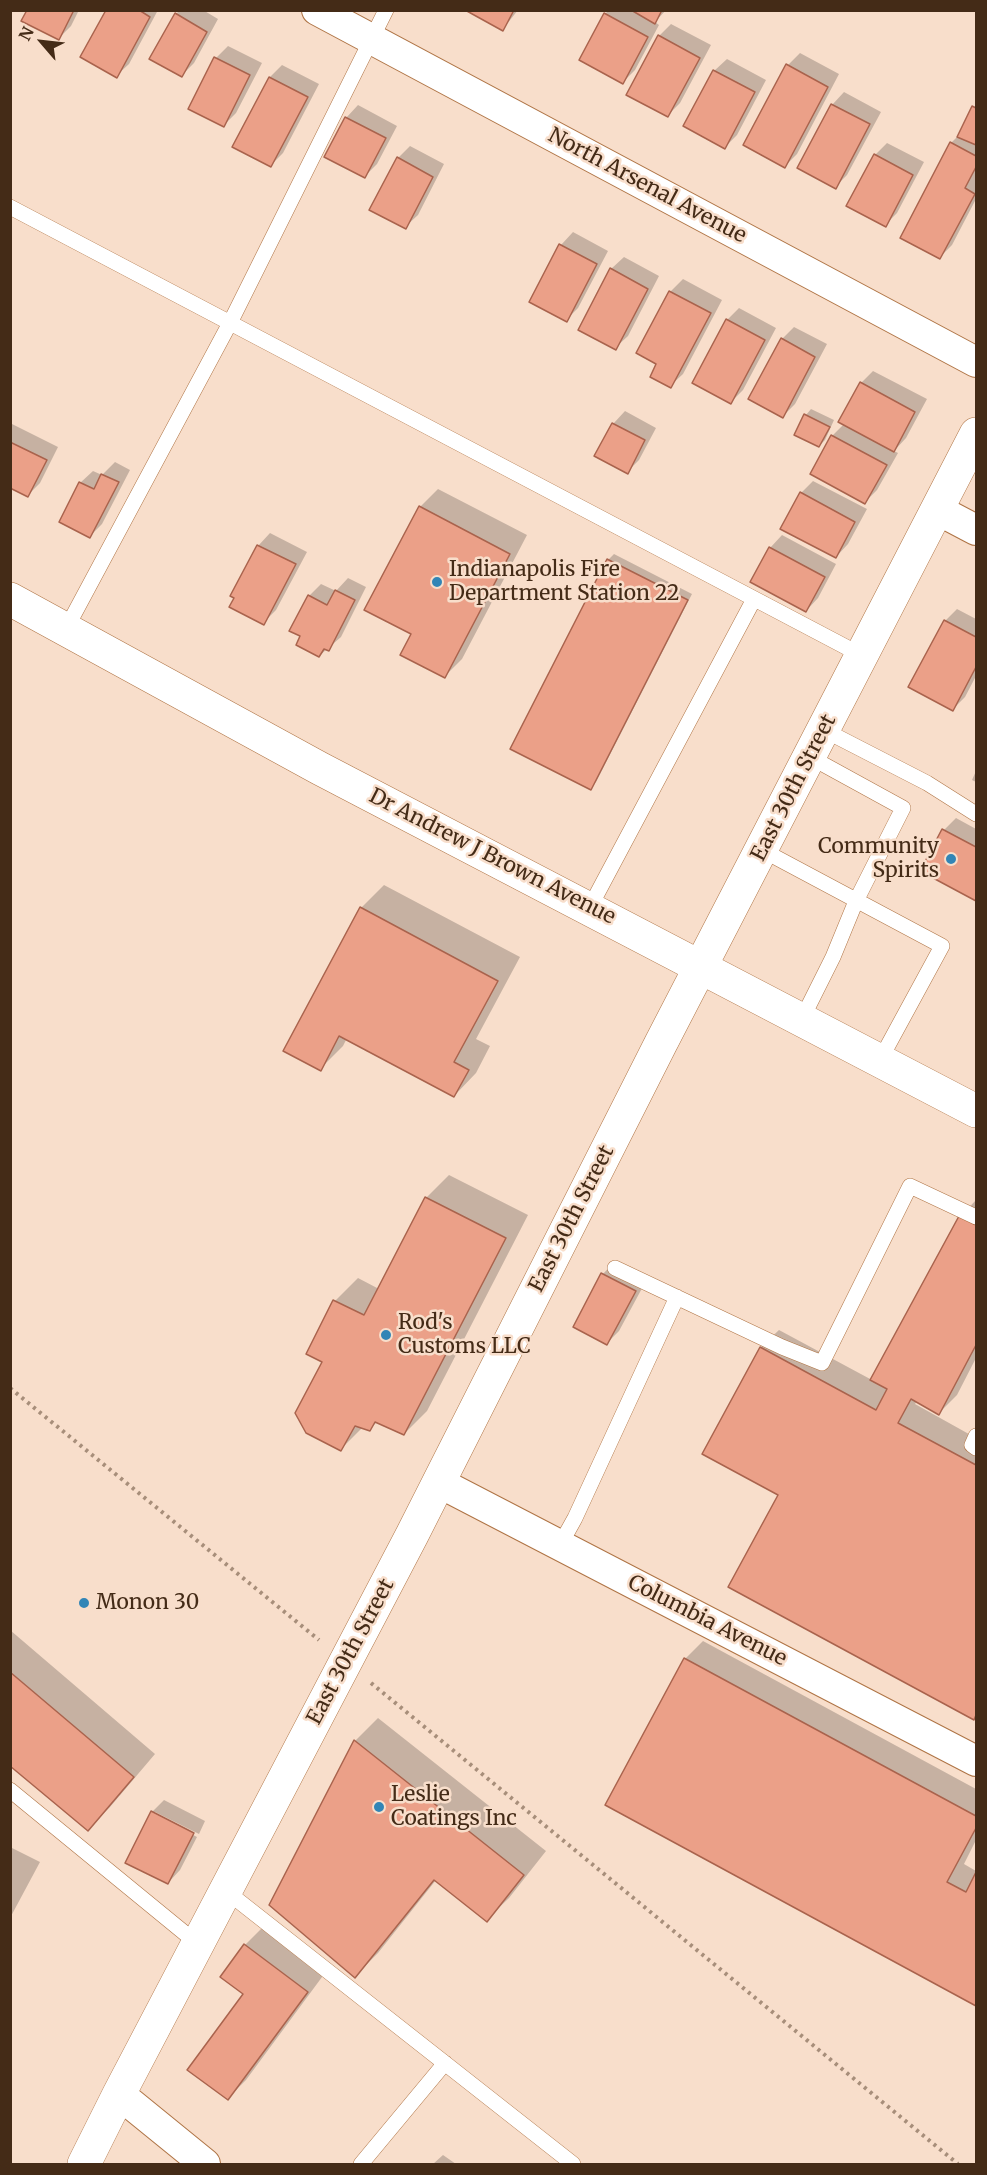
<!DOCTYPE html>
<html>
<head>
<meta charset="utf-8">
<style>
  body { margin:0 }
  #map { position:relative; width:987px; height:2175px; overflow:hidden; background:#f8decb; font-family:Merriweather,serif }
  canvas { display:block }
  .frame { position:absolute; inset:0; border:12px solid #442b17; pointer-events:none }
  .north { position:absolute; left:12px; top:12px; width:60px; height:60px; -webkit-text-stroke:4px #f8decb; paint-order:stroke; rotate:298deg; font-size:16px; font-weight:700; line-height:24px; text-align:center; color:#442b17 }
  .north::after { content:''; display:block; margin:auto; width:21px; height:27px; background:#442b17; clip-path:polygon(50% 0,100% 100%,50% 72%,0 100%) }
</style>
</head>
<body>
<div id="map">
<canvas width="987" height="2175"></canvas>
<div class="frame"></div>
<div class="north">N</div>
</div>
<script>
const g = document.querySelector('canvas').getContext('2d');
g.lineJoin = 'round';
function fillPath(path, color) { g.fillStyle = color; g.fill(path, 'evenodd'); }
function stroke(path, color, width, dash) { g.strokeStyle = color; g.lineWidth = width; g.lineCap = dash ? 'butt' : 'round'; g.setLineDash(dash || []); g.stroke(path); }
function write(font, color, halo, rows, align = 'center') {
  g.font = font + ' Merriweather,serif'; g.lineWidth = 5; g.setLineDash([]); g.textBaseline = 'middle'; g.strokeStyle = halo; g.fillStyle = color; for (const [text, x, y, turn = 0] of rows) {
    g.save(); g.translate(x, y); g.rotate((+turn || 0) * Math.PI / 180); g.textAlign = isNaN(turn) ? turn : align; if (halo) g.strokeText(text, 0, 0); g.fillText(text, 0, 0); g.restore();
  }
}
fillPath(new Path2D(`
  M28 10H79L71 26 59 38Z
  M107 10H158L129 64 116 76Z
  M180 10H203L218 19 194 63 182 75 176 14Z
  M468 10H518L503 29Z
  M609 10H666L655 22 659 25 635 70 623 82 605 14Z
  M671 24 711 45 680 103 668 115 659 36Z
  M228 46 262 63 236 113 224 125 216 58Z
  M800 53 839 74 797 154 785 166 788 65Z
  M727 59 766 80 737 135 725 147 714 71Z
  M282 65 319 84 283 153 271 165 234 146 270 77Z
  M844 92 881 112 847 175 835 187 832 105Z
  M976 104V199L952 245 940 257 951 143 959 135Z
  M358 105 397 126 377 164 364 177 326 156 346 118Z
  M887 143 924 162 897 213 885 225 875 155Z
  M410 146 444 164 418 215 405 227 398 158Z
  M573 232 608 251 578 308 566 320 531 301 561 245Z
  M624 257 659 276 628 336 615 348 611 269Z
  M683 279 722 300 683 374 670 386 658 363 638 352 671 291Z
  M739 308 776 328 743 390 731 402 727 320Z
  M794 327 827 344 795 404 783 416 782 339Z
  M873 371 927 399 906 438 894 451 898 453 877 490 865 502 812 473 832 436 844 424 861 383Z
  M811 409 834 420 825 440 819 446 806 415Z
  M625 411 656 428 639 460 627 472 613 424Z
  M10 423 58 447 40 483 28 495 10 487Z
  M115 462 130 470 102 524 90 536 80 483 93 471 102 475Z
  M813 481 867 509 848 544 836 557 801 493Z
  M438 489 527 535 462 659 445 676 413 634 420 507Z
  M270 533 307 552 276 610 263 623 258 546Z
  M782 535 836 564 818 598 806 611 770 548Z
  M614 554 692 594 596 782 590 788 608 560Z
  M348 578 366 587 341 637 319 656 302 636 309 596 321 584 336 591Z
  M957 609 976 619V676L965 697 953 709 945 621Z
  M976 771V782L972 780Z
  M956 818 976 829V899L922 870 944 830Z
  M384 885 520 957 476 1039 490 1046 476 1073 454 1096 347 1038 343 1046 320 1069 361 908Z
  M449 1175 528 1215 427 1411 404 1434 378 1421 370 1429 363 1427 341 1449 324 1361 335 1301 358 1278 379 1289 426 1198Z
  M976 1200V1358L957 1395 939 1413 917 1401 915 1404 976 1438V1715L973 1718 780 1494 704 1453 761 1347 779 1330 872 1380 960 1217Z
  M615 1261 647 1279 619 1331 607 1343 575 1326 603 1274Z
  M10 1630 155 1754 110 1807 88 1829 10 1764Z
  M703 1641 976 1789V1840L964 1864 976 1871V2005L607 1804 685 1659Z
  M378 1718 546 1851 509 1898 486 1920 436 1880 378 1953 355 1976V1741Z
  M164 1800 205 1821 199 1834 155 1812V1815L197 1837 180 1870 168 1883 152 1812Z
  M10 1847 40 1862 10 1918Z
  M263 1927 325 1973 246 2080 228 2098 245 1994V1945Z
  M443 2155 456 2164H433Z`), '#0003');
const building = new Path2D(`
  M27 10H74L59 40 21 21Z
  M106 10H139L150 17 117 78 80 57Z
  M465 10H514L503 31Z
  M631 10H662L655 24Z
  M175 13 207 32 182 77 149 59Z
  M604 13 648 37 623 84 579 60Z
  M658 35 700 58 668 117 626 95Z
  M214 57 250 75 224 127 188 109Z
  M786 64 828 87 785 168 743 145Z
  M713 70 755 92 725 149 683 126Z
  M269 77 308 97 271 167 232 147Z
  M831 104 870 124 836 189 797 168Z
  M972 106 976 108V145L957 137Z
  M345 117 386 138 365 178 324 157Z
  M950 142 976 156V167L965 188 975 194 940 259 900 238Z
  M874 154 913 175 886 227 846 206Z
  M397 157 433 177 406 229 369 210Z
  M559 244 597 264 567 322 529 302Z
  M610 268 648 289 616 350 578 330Z
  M669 291 711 313 671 388 650 377 656 364 636 353Z
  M726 319 765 340 731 404 692 383Z
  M781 338 815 357 783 418 748 399Z
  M860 382 915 412 894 452 838 422Z
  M804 414 830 427 819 447 794 435Z
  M612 423 645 440 628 474 594 456Z
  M831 435 887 465 865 504 810 474Z
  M10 442 47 460 28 497 10 488Z
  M101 474 119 482 90 538 59 522 79 482 94 489Z
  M800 492 855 522 836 558 780 529Z
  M419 506 510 554 445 678 400 655 411 634 364 610Z
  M257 545 296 564 264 625 229 607 234 598 230 596Z
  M769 547 825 577 806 612 750 582Z
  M607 559 688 600 591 790 510 749Z
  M335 590 355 600 329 651 324 649 319 657 296 645 300 636 289 631 308 595 327 605Z
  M944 620 976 637V667L953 711 908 687Z
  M942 829 976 847V901L920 871Z
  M360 907 498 981 454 1062 469 1070 454 1097 339 1036 321 1071 283 1051Z
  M425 1197 506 1238 404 1435 375 1422 370 1431 355 1426 341 1451 306 1433 295 1413 322 1362 306 1354 333 1300 364 1315Z
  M959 1216 976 1225V1345L939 1415 911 1399 898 1423 976 1465V1715L974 1720 728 1587 778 1495 702 1454 760 1347 876 1410 887 1389 870 1380Z
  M601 1273 636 1291 607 1345 573 1327Z
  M684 1658 976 1816V1828L947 1882 966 1892 976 1872V2006L605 1805Z
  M10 1672 134 1777 88 1831 10 1766Z
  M354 1740 524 1875 487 1922 434 1880 355 1978 269 1905Z
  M151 1811 194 1833 168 1884 125 1863Z
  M244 1944 308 1992 228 2100 187 2070 243 1994 220 1977Z`);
fillPath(building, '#eba088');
stroke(building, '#a9634d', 1.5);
const lane = new Path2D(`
  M10 207 863 656
  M66 629 230 323 386 10
  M824 730 927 783 976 814
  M762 850 942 946 880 1060
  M590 907 754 599
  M802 1019 833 957 856 901 903 808 810 757
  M615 1268 782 1347 822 1363 910 1186 976 1217
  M976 1436 972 1445 976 1448
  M560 1545 575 1518 677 1297
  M10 1790 198 1944
  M226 1891 573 2164
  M361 2164 445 2063`);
const street = new Path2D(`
  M317 10 976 362
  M938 510 976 530
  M438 1482 976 1761
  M119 2094 205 2164`);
const secondary = new Path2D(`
  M10 599 319 768 976 1111
  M84 2164 119 2094 412 1535 661 1043 976 434`);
stroke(lane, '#af7445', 16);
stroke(street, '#af7445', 32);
stroke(secondary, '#af7445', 34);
stroke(new Path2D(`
  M10 1388 319 1640
  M371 1683 958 2164`), '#a78e7a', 4, [3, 4.5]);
stroke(lane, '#fff', 15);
stroke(street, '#fff', 30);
stroke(secondary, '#fff', 33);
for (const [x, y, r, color] of [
  [437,582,6,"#3285b6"],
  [951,859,6,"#3285b6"],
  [386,1335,6,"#3285b6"],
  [84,1603,6,"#3285b6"],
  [379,1807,6,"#3285b6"]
]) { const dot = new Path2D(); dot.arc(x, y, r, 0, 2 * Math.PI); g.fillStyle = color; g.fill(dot); stroke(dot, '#f8decb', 2); }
write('21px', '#442b17', '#f8decb', [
  ["North Arsenal Avenue",647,186,28],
  ["East 30th Street",794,788,-63],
  ["Dr Andrew J Brown Avenue",492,857,27],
  ["East 30th Street",572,1219,-63],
  ["Columbia Avenue",707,1621,27],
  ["East 30th Street",351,1652,-62]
]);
write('21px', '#442b17', '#f8decb', [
  ["Indianapolis Fire",449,570],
  ["Department Station 22",449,594],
  ["Community",939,847,"right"],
  ["Spirits",939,871,"right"],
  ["Rod's",398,1323],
  ["Customs LLC",398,1347],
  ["Monon 30",96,1603],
  ["Leslie",391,1795],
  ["Coatings Inc",391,1819]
], 'left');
</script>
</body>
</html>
